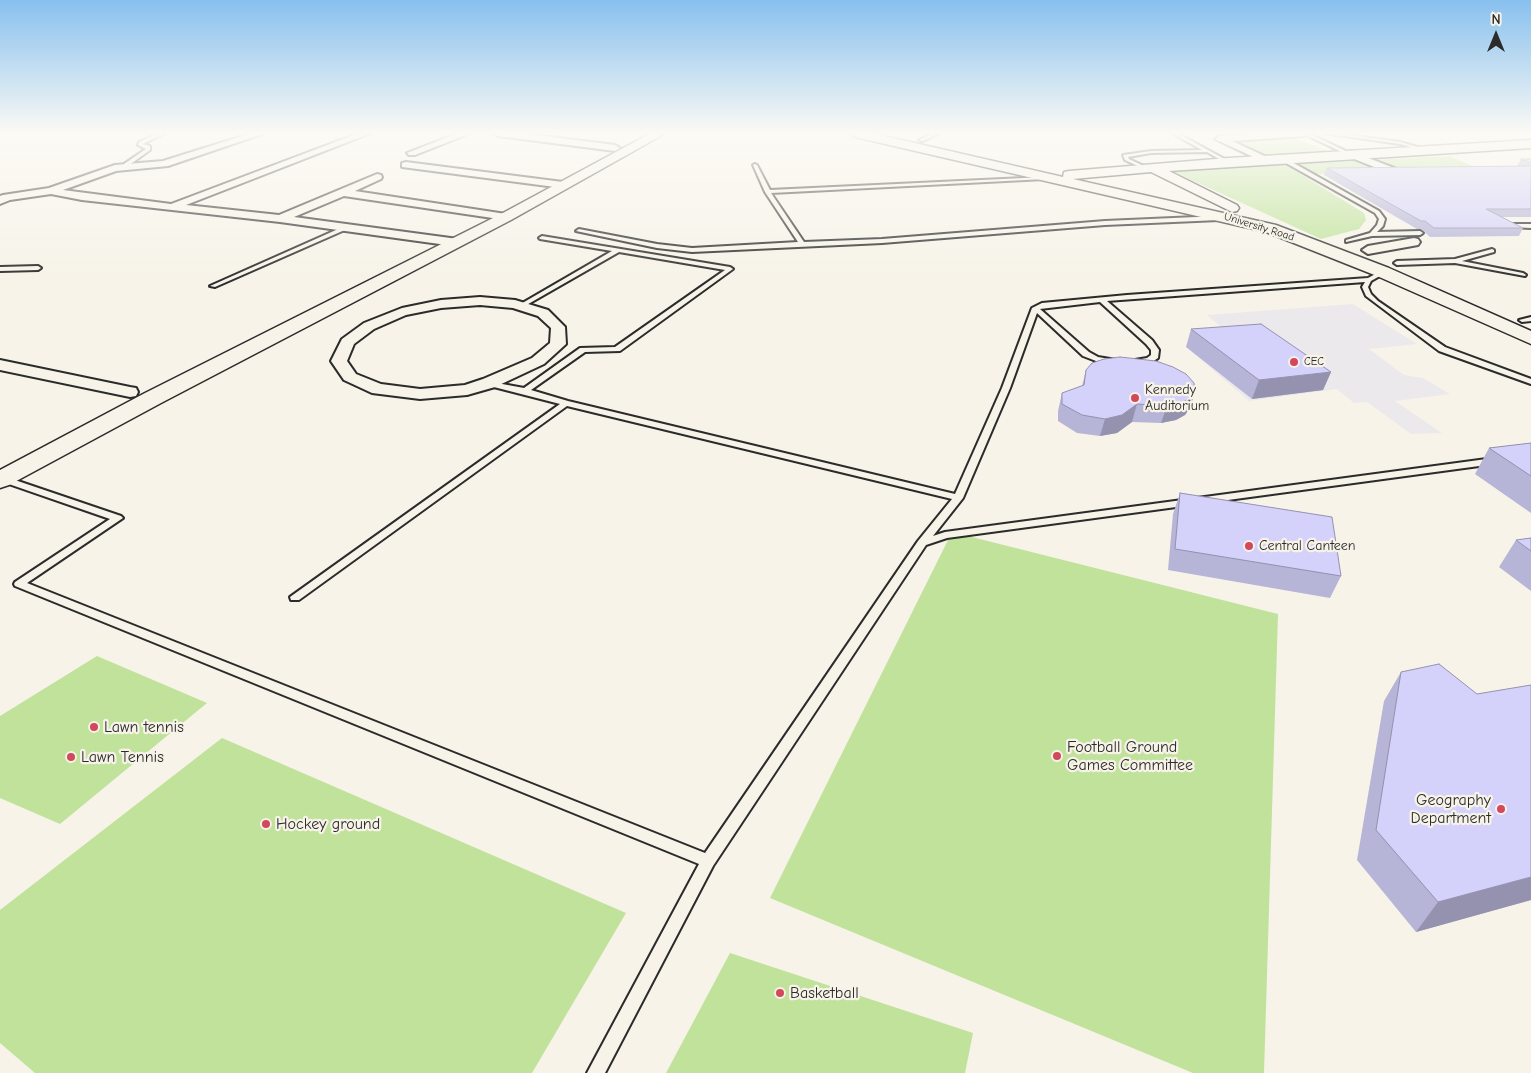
<!DOCTYPE html>
<style>
body{margin:0}
#map{position:relative;width:1531px;height:1073px;overflow:hidden;background:#f7f3e8;font-family:"Comic Neue",sans-serif}
canvas{display:block}
.north{position:absolute;left:1471px;top:10px;width:50px;height:50px;-webkit-text-stroke:4px #f7f3e8;paint-order:stroke;rotate:0deg;font-size:14px;font-weight:700;line-height:20px;text-align:center;color:#2b2b2b}
.north::after{content:'';display:block;margin:auto;width:18px;height:22px;background:#2b2b2b;clip-path:polygon(50% 0,100% 100%,50% 72%,0 100%)}
</style>
<div id="map">
<canvas width="1531" height="1073"></canvas>
<div class="north">N</div>
</div>
<script>
const c = document.querySelector('canvas').getContext('2d');
c.lineJoin = 'round';
function paint(path, color) { c.fillStyle = color; c.fill(path, 'evenodd'); }
const poly = rows => new Path2D(rows.map(r => 'M' + r).join(''));
function trace(path, color, width, dash) { c.strokeStyle = color; c.lineWidth = width; c.lineCap = dash ? 'butt' : 'round'; c.setLineDash(dash || []); c.stroke(path); }
function drawText(font, color, halo, rows, align = 'center') {
  c.font = font + ' "Comic Neue",sans-serif'; c.lineWidth = 4.5; c.setLineDash([]); c.textBaseline = 'middle'; c.strokeStyle = halo; c.fillStyle = color; for (const [text, x, y, turn = 0] of rows) {
    c.save(); c.translate(x, y); c.rotate((+turn || 0) * Math.PI / 180); c.textAlign = isNaN(turn) ? turn : align; if (halo) c.strokeText(text, 0, 0); c.fillText(text, 0, 0); c.restore();
  }
}
const built = poly([
 [1353,304,1417,344,1369,349,1404,375,1423,378,1450,394,1395,401,1442,433,1411,434,1367,402,1354,403,1337,389,1249,401,1186,347,1240,343,1207,315]
]);
const green = poly([
 [1282,136,1295,138,1327,151,1258,154,1230,142,1231,139],
 [1449,156,1489,173,1311,174,1295,164],
 [1284,164,1364,213,1366,220,1359,229,1321,239,1174,172],
 [952,532,1278,614,1264,1073,1193,1073,770,898],
 [97,656,207,703,60,824,0,798,0,716],
 [222,738,626,913,532,1073,35,1073,0,1043,0,910],
 [730,953,973,1033,965,1073,666,1073]
]);
const lane = poly([
 [159,133,165,133,143,144,150,146,150,150,128,166,124,166,124,164,146,149,138,145,139,142,159,133],
 [934,133,940,133,923,141,919,140,934,133],
 [1172,133,1177,133,1230,162,1226,163,1207,152,1151,153,1128,157,1129,159,1146,167,1144,169,1125,160,1123,155,1151,151,1202,150,1172,133],
 [1302,133,1308,133,1352,154,1348,155,1302,133],
 [1324,133,1336,133,1400,142,1428,150,1426,151,1400,144,1324,133],
 [1286,161,1290,161,1379,211,1385,219,1383,226,1377,232,1420,231,1423,233,1420,235,1372,236,1346,242,1346,240,1370,233,1377,225,1379,219,1375,213,1286,163,1286,161],
 [755,164,757,165,770,190,1045,177,1047,178,1045,179,771,193,804,242,882,239,1105,221,1219,216,1222,218,1219,220,1105,225,882,243,692,252,657,248,576,231,579,229,657,244,692,248,798,242,765,192,753,165,755,164],
 [1511,224,1531,224,1531,228,1509,227,1509,225,1511,224],
 [345,226,348,228,347,229,215,287,210,286,345,226],
 [542,236,730,267,733,269,620,351,585,352,531,390,568,401,955,494,1002,388,1032,308,1042,303,1127,295,1368,278,1383,270,1386,272,1385,273,1371,281,1368,287,1371,294,1378,301,1445,347,1531,379,1531,384,1439,351,1366,296,1362,287,1365,282,1107,301,1152,340,1159,350,1158,358,1152,362,1138,364,1134,362,1135,360,1147,358,1151,355,1151,350,1146,344,1100,302,1040,309,1089,352,1098,357,1116,360,1117,362,1113,364,1096,361,1083,356,1037,313,1010,388,963,498,933,536,945,532,1494,458,1498,461,1494,464,947,538,926,545,713,866,605,1073,587,1073,699,864,15,586,14,584,15,582,110,519,0,481,0,477,6,477,121,516,123,518,27,583,705,853,918,541,952,499,567,406,299,600,291,600,290,597,560,404,486,385,486,381,524,388,580,348,615,347,725,270,619,252,523,307,519,307,519,305,612,251,540,239,539,238,542,236],
 [1492,249,1494,250,1494,252,1462,261,1523,273,1526,275,1525,276,1455,263,1397,265,1394,263,1397,261,1455,259,1492,249],
 [0,267,38,266,41,268,38,270,0,271,0,267],
 [1531,317,1531,321,1522,322,1519,320,1531,317]
]);
const street = poly([
 [252,133,265,133,168,166,116,171,63,190,171,204,359,133,371,133,186,205,279,215,377,174,381,175,382,177,381,179,355,191,506,214,512,217,506,220,344,196,294,217,458,239,460,242,454,246,280,222,82,200,51,194,10,200,0,204,0,196,3,195,49,188,115,165,163,161,252,133],
 [458,133,471,133,415,155,409,155,407,153,458,133],
 [494,133,520,133,615,145,620,148,615,151,498,136,494,133],
 [1265,133,1308,133,1304,136,1232,141,1269,158,1269,162,1266,163,1215,139,1220,136,1265,133],
 [1350,151,1397,169,1398,171,1393,174,1389,173,1347,156,1345,154,1350,151],
 [406,162,563,182,568,185,563,188,402,167,402,163,406,162],
 [1414,238,1418,239,1420,242,1418,245,1368,254,1362,250,1368,246,1414,238],
 [480,297,515,300,548,310,565,327,566,344,544,364,495,387,467,395,420,399,372,393,344,380,331,361,342,339,364,323,402,308,441,300,480,297],
 [480,305,513,308,538,316,551,328,550,343,532,358,483,379,465,385,420,389,381,384,356,374,347,361,354,344,374,329,406,315,441,308,480,305],
 [0,360,130,387,136,388,138,392,136,396,130,397,0,370,0,360]
]);
const secondary = poly([
 [651,133,666,133,511,220,161,403,9,485,0,488,0,470,145,393,501,214,651,133],
 [849,133,871,133,1063,177,1064,172,1069,171,1228,158,1531,140,1531,148,1169,171,1237,205,1239,208,1237,211,1232,212,1151,172,1073,179,1276,225,1389,268,1531,331,1531,344,1377,276,1266,232,855,137,849,133]
]);
const wall = poly([
 [1521,159,1531,159,1531,217,1502,217,1523,228,1519,236,1430,237,1421,229,1417,229,1324,175,1327,168,1517,166],
 [1191,329,1331,372,1323,390,1252,399,1186,347],
 [1086,370,1195,391,1190,408,1185,415,1176,420,1161,423,1132,422,1117,433,1100,436,1077,433,1058,421,1058,411,1062,393,1082,386],
 [1531,443,1531,513,1475,474,1489,448],
 [1180,493,1341,576,1330,598,1168,570,1173,514],
 [1531,538,1531,591,1499,567,1516,540],
 [1401,672,1477,694,1531,900,1416,932,1357,860,1384,701]
]);
const shadedWall = poly([
 [1331,372,1323,390,1252,399,1259,380],
 [1195,391,1190,408,1185,415,1176,420,1161,423,1167,406],
 [1137,404,1132,422,1117,433,1100,436,1105,419],
 [1531,877,1531,900,1416,932,1438,902]
]);
const building = poly([
 [1521,159,1531,159,1531,163,1521,159],
 [1531,166,1531,209,1486,209,1523,228,1434,228,1425,221,1421,221,1327,168,1531,166],
 [1261,324,1331,372,1259,380,1191,329,1261,324],
 [1120,357,1156,361,1173,367,1186,374,1194,383,1195,391,1191,398,1181,403,1167,406,1137,404,1122,415,1105,419,1082,415,1062,404,1062,393,1084,385,1086,370,1092,363,1104,359,1120,357],
 [1531,443,1531,476,1489,448,1531,443],
 [1180,493,1332,517,1341,576,1175,549,1180,493],
 [1531,538,1531,551,1516,540,1531,538],
 [1439,664,1477,694,1531,685,1531,877,1438,902,1376,830,1401,672,1439,664]
]);
const markers = [
 [1294,362,5,"#d1495b"],
 [1135,398,5,"#d1495b"],
 [1249,546,5,"#d1495b"],
 [94,727,5,"#d1495b"],
 [1057,756,5,"#d1495b"],
 [71,757,5,"#d1495b"],
 [1501,809,5,"#d1495b"],
 [266,824,5,"#d1495b"],
 [780,993,5,"#d1495b"]
];
const farStreetnames = [
 ["University Road",1259,227,17]
];
const farPoinames = [
 ["CEC",1304,362]
];
const poiNames = [
 ["Kennedy",1145,390],
 ["Auditorium",1145,406],
 ["Central Canteen",1259,546]
];
const nearPoinames = [
 ["Lawn tennis",104,727],
 ["Football Ground",1067,747],
 ["Games Committee",1067,765],
 ["Lawn Tennis",81,757],
 ["Geography",1491,800,"right"],
 ["Department",1491,818,"right"],
 ["Hockey ground",276,824],
 ["Basketball",790,993]
];
paint(built, '#ece9ed');
paint(green, '#c0e29b');
trace(lane, '#2b2b2b', 4);
trace(street, '#2b2b2b', 4);
trace(secondary, '#2b2b2b', 3);
paint(lane, '#f7f3e8');
paint(street, '#f7f3e8');
paint(secondary, '#f7f3e8');
paint(wall, '#b6b4d7');
paint(shadedWall, '#9492af');
paint(building, '#d4d1fa');
trace(building, '#9492af', 1);
const sky = c.createLinearGradient(0, 0, 0, 283);
sky.addColorStop(0, '#88c0ee');
sky.addColorStop(0.47, '#fbfaf5');
sky.addColorStop(1, '#fbfaf500');
c.fillStyle = sky;
c.fillRect(0, 0, 1531, 283);
for (const [x, y, r, color] of markers) { const dot = new Path2D(); dot.arc(x, y, r, 0, 2 * Math.PI); c.fillStyle = color; c.fill(dot); trace(dot, '#f7f3e8', 2); }
drawText('11px', '#2b2b2b', '#f7f3e8', farStreetnames);
drawText('11px', '#2b2b2b', '#f7f3e8', farPoinames, 'left');
drawText('14px', '#2b2b2b', '#f7f3e8', poiNames, 'left');
drawText('16px', '#2b2b2b', '#f7f3e8', nearPoinames, 'left');
</script>
